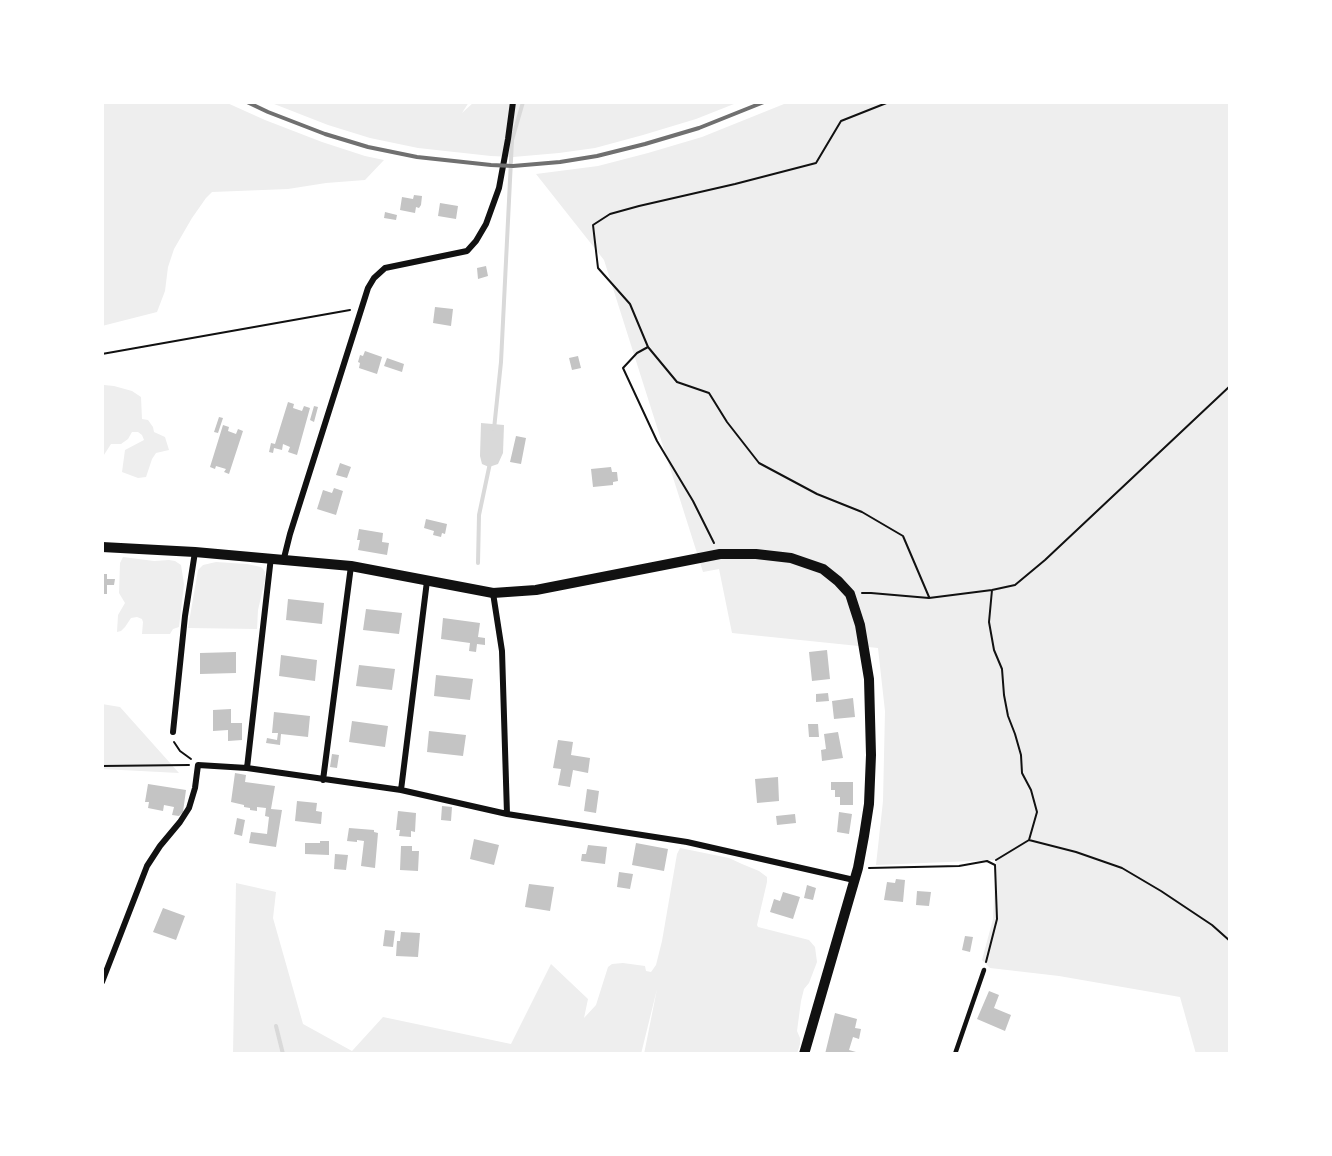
<!DOCTYPE html>
<style>
body{margin:0}
#map{position:relative;width:1332px;height:1156px;overflow:hidden;background:#fff;font-family:Helvetica,sans-serif}
canvas{display:block}
.frame{position:absolute;inset:0;border:104px solid #fff;pointer-events:none}
</style>
<div id="map">
<canvas width="1332" height="1156"></canvas>
<div class="frame"></div>
</div>
<script>
const c = document.querySelector('canvas').getContext('2d');
c.lineJoin = 'round';
function paint(path, color) { c.fillStyle = color; c.fill(path, 'evenodd'); }
const poly = rows => new Path2D(rows.map(r => 'M' + r).join(''));
function trace(path, color, width, dash) { c.strokeStyle = color; c.lineWidth = width; c.lineCap = dash ? 'butt' : 'round'; c.setLineDash(dash || []); c.stroke(path); }
const green = poly([
 [102,102,225,102,265,120,322,142,365,156,384,160,365,180,326,183,288,189,212,192,206,198,192,218,174,249,168,267,165,291,157,312,102,326],
 [269,102,469,102,462,113,474,102,739,102,696,119,643,135,595,148,559,153,513,157,491,156,418,148,370,138,328,125],
 [789,102,1230,102,1230,1054,1196,1054,1180,997,1059,976,990,968,982,960,993,919,996,860,876,865,883,801,885,711,878,648,732,633,719,569,703,572,604,260,536,174,598,166,648,153,702,137],
 [104,385,114,386,132,391,141,397,142,419,148,420,153,427,154,432,165,437,169,450,156,453,152,459,146,477,138,478,122,472,125,450,144,440,142,435,138,432,132,432,128,439,121,444,111,444,102,458,103,430,102,427,102,386],
 [123,557,154,561,169,560,175,561,181,565,184,584,179,627,173,629,170,634,142,634,143,622,142,619,137,617,131,618,125,627,121,631,117,632,118,615,125,603,119,593,120,563],
 [216,562,247,564,261,567,263,569,265,572,265,580,258,610,257,629,188,628,198,570,203,565],
 [102,704,120,707,179,773,102,769],
 [680,848,729,858,742,864,759,871,767,877,767,882,757,925,758,927,809,940,815,947,817,962,809,983,804,989,801,1001,797,1031,800,1038,800,1044,797,1054,644,1054,657,989,641,1054,233,1054,236,883,276,892,273,918,303,1024,352,1051,383,1017,511,1044,551,964,588,999,584,1018,596,1005,608,967,612,964,623,963,645,966,646,971,651,972,656,965,662,941,677,854]
]);
const water = poly([
 [481,423,504,425,503,453,498,464,489,467,482,464,480,456]
]);
const stream = poly([
 [494,429,501,362,512,140,523,102],
 [478,563,479,515,490,463],
 [276,1026,283,1054]
]);
const building = poly([
 [414,195,422,196,421,205,419,208,416,207,415,213,400,210,402,197,413,199],
 [440,203,458,206,456,219,438,216],
 [385,212,397,215,396,220,384,218],
 [486,266,488,276,478,279,477,268],
 [435,307,453,309,451,326,433,323],
 [365,351,382,357,377,374,359,368,360,363,358,362,360,355,363,356],
 [578,356,581,368,572,370,569,358],
 [387,358,404,364,402,372,384,366],
 [288,402,294,404,293,408,302,411,304,406,310,408,297,455,288,452,290,447,283,444,282,450,274,448,273,453,269,452,271,443,275,444],
 [314,406,318,407,314,422,310,420],
 [219,417,223,418,218,433,214,432],
 [223,425,229,427,228,431,236,434,238,429,243,431,229,474,224,472,226,469,216,466,215,469,210,467],
 [516,436,526,438,521,464,510,462],
 [340,463,351,467,347,478,336,475],
 [611,467,612,472,617,472,618,481,613,482,613,485,593,487,591,469],
 [334,488,343,491,336,515,317,509,323,490,332,493],
 [426,519,447,524,445,534,442,533,441,537,433,535,434,531,424,528],
 [359,529,383,533,382,542,389,543,387,555,358,550,360,540,357,540],
 [102,574,107,574,107,579,115,579,114,585,107,585,107,594,102,594],
 [288,599,324,603,322,624,286,620],
 [366,609,402,613,399,634,363,630],
 [443,618,480,623,478,637,485,638,485,645,477,644,476,652,469,651,470,643,441,639],
 [827,650,830,679,812,681,809,652],
 [236,652,236,673,200,674,200,653],
 [281,655,317,660,315,681,279,676],
 [359,665,395,669,392,690,356,686],
 [436,675,473,679,470,700,434,696],
 [828,693,829,701,816,702,816,694],
 [853,698,855,717,834,719,832,701],
 [231,709,231,723,242,723,242,740,228,741,228,730,213,731,213,710],
 [274,712,310,716,308,737,281,734,280,745,266,743,267,738,277,740,278,733,272,733],
 [352,721,388,726,385,747,349,742],
 [808,724,818,724,819,737,809,737],
 [429,731,466,735,463,756,427,752],
 [838,732,843,758,822,761,821,750,826,749,824,734],
 [558,740,573,742,571,755,590,758,588,773,573,770,570,787,558,785,561,769,553,768],
 [332,754,339,755,337,768,330,767],
 [235,773,246,775,245,782,275,786,271,809,282,810,276,847,249,843,251,832,267,834,269,817,265,816,266,808,257,807,257,811,250,810,250,808,244,807,244,805,231,802],
 [778,777,779,801,757,803,755,779],
 [831,782,853,782,853,805,840,805,840,797,835,797,835,790,831,790],
 [148,784,186,790,183,812,179,816,172,815,174,807,164,805,163,811,148,808,149,802,145,802],
 [587,789,599,791,596,813,584,811],
 [297,801,317,803,316,811,322,812,321,824,295,821],
 [442,806,452,807,451,821,441,820],
 [398,811,416,813,415,832,411,831,411,837,399,836,400,830,396,830],
 [839,812,852,814,849,834,837,832],
 [795,814,796,823,777,825,776,816],
 [237,818,245,820,242,836,234,834],
 [349,828,374,830,374,832,378,833,375,868,361,866,364,841,357,840,357,842,347,841],
 [474,839,499,845,494,865,470,859],
 [320,841,329,841,329,855,305,854,305,843,320,843],
 [636,843,668,849,664,871,632,865],
 [588,845,607,847,605,864,581,861,582,854,586,854],
 [401,846,412,846,412,851,419,851,418,871,400,870],
 [335,854,348,855,346,870,334,869],
 [619,872,633,874,630,889,617,887],
 [896,879,905,880,903,902,884,900,887,882,895,883],
 [529,884,554,887,550,911,525,907],
 [807,885,816,888,813,900,804,898],
 [917,891,931,892,929,906,916,905],
 [783,892,800,897,793,919,770,912,774,899,780,901],
 [163,908,185,916,176,940,153,932],
 [385,930,395,931,393,947,383,946],
 [401,932,420,933,418,957,396,956,397,941,400,941],
 [965,936,973,937,970,952,962,950],
 [989,991,999,995,994,1008,1011,1015,1005,1031,977,1019],
 [835,1013,857,1019,855,1028,861,1029,859,1039,853,1037,849,1050,856,1052,855,1054,825,1054]
]);
const path = poly([
 [648,347,677,382,709,393,727,422,759,463,817,494,862,512,903,536,929,597],
 [102,354,350,310],
 [714,543,693,501,657,441,623,368,637,353,648,347,630,304,598,268,593,225,610,214,639,206,735,184,816,163,841,121,889,102],
 [992,590,989,622,994,650,1002,669,1004,695,1008,716,1015,734,1021,755,1022,773,1031,790,1037,812,1029,840,996,860],
 [862,593,871,593,929,598,992,590,1015,585,1045,560,1230,386],
 [174,742,180,751,191,759],
 [102,766,189,765],
 [1029,840,1076,852,1122,868,1161,891,1212,925,1230,941],
 [869,868,959,866,987,861,995,865,997,919,986,962]
]);
const service = poly([
 [955,1054,984,970]
]);
const minor = poly([
 [284,558,290,534,368,288,374,278,385,268,467,251,476,241,486,224,499,188,508,139,513,102],
 [493,593,502,651,507,814],
 [173,732,185,616,195,552],
 [247,768,271,557],
 [323,780,351,566],
 [401,790,427,581],
 [102,982,147,866,160,846,180,822,189,808,195,788,198,765,247,768,401,790,507,814,687,842,854,880]
]);
const tertiary = poly([
 [102,547,195,552,351,566,493,593,536,590,720,554,756,554,791,558,823,569,838,581,850,594,860,625,869,679,871,755,869,804,864,836,858,868,804,1054]
]);
const rail = poly([
 [247,102,268,112,325,134,368,147,417,157,491,165,513,166,560,162,597,156,645,144,699,128,764,102]
]);
paint(green, '#eee');
paint(water, '#d9d9d9');
trace(stream, '#d9d9d9', 4);
paint(building, '#c4c4c4');
trace(path, '#111', 2);
trace(service, '#111', 4.5);
trace(minor, '#111', 6);
trace(tertiary, '#111', 10);
trace(rail, '#707070', 4);
</script>
